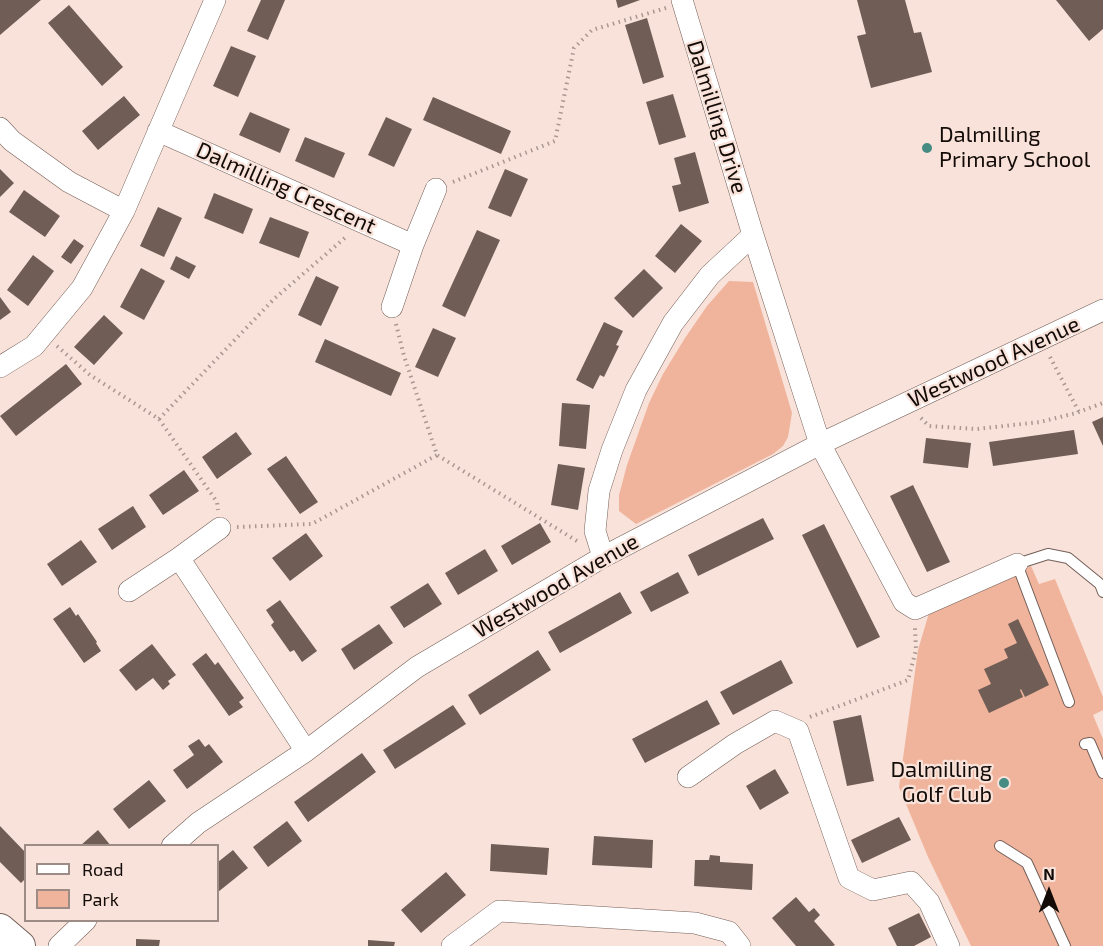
<!DOCTYPE html>
<style>
body{margin:0}
#map{position:relative;width:1103px;height:946px;overflow:hidden;background:#f9e2d9;font-family:"Exo 2",sans-serif}
canvas{display:block}
.legend{position:absolute;left:24px;top:844px;width:195px;height:78px;box-sizing:border-box;background:#f9e2d9;border:2px solid #9d8c85;margin:0;padding:8px 10px;list-style:none;font-size:18px;color:#120b08}
.legend li{display:flex;align-items:center;gap:12px;height:30px}
.legend b{width:30px;border:2px solid #9d8c85}
.north{position:absolute;left:1019px;top:862px;width:60px;height:60px;-webkit-text-stroke:4px #f9e2d9;paint-order:stroke;rotate:0deg;font-size:16px;font-weight:700;line-height:24px;text-align:center;color:#120b08}
.north::after{content:'';display:block;margin:auto;width:21px;height:27px;background:#120b08;clip-path:polygon(50% 0,100% 100%,50% 72%,0 100%)}
</style>
<div id="map">
<canvas width="1103" height="946"></canvas>
<ul class="legend">
<li><b style="height:8px;background:#fff"></b>Road</li>
<li><b style="height:16px;background:#f0b49c"></b>Park</li>
</ul>
<div class="north">N</div>
</div>
<script>
const c = document.querySelector('canvas').getContext('2d');
c.lineJoin = 'round';
function paint(path, color) { c.fillStyle = color; c.fill(path, 'evenodd'); }
const poly = rows => new Path2D(rows.map(r => 'M' + r).join(''));
function trace(path, color, width, dash) { c.strokeStyle = color; c.lineWidth = width; c.lineCap = dash ? 'butt' : 'round'; c.setLineDash(dash || []); c.stroke(path); }
function drawText(font, color, halo, rows, align = 'center') {
  c.font = font + ' "Exo 2",sans-serif'; c.lineWidth = 4.5; c.setLineDash([]); c.textBaseline = 'middle'; c.strokeStyle = halo; c.fillStyle = color; for (const [text, x, y, turn = 0] of rows) {
    c.save(); c.translate(x, y); c.rotate((+turn || 0) * Math.PI / 180); c.textAlign = isNaN(turn) ? turn : align; if (halo) c.strokeText(text, 0, 0); c.fillText(text, 0, 0); c.restore();
  }
}
const green = poly([
 [729,281,753,282,792,413,788,437,783,446,773,454,636,524,619,511,619,495,627,465,649,403,663,374,685,338,707,306],
 [1031,566,1039,584,1055,579,1103,697,1103,710,1093,715,1103,739,1103,946,971,946,928,857,899,787,918,650,929,613]
]);
const building = poly([
 [0,0,41,0,0,35],
 [261,0,285,0,268,40,247,31],
 [616,0,640,0,618,8],
 [857,0,905,0,914,33,921,32,932,72,871,88,857,36,866,34],
 [1056,0,1103,0,1103,29,1089,41],
 [69,5,123,67,102,86,48,23],
 [647,18,664,77,643,84,625,25],
 [231,46,256,56,238,97,213,86],
 [673,94,686,137,659,145,646,102],
 [124,96,140,115,98,150,82,131],
 [433,97,511,131,501,154,423,120],
 [250,112,290,129,280,153,239,135],
 [386,117,412,129,394,167,368,155],
 [305,137,345,153,334,178,295,161],
 [695,152,709,203,679,212,672,186,681,184,674,158],
 [0,169,14,183,0,197],
 [505,169,528,179,511,217,488,208],
 [24,190,60,216,45,237,9,212],
 [214,193,253,209,243,234,204,218],
 [158,207,182,218,164,257,140,246],
 [270,217,309,232,299,258,259,243],
 [681,224,702,241,675,273,655,256],
 [477,230,500,240,465,317,442,306],
 [74,239,84,246,71,264,61,257],
 [33,255,54,271,28,306,7,290],
 [176,256,196,266,189,279,170,269],
 [141,268,165,281,144,320,120,307],
 [644,269,663,288,633,318,614,298],
 [316,276,339,287,321,326,298,315],
 [0,297,11,312,0,320],
 [104,315,123,333,94,365,74,347],
 [604,322,623,331,616,345,619,346,604,377,600,375,593,389,576,380],
 [433,328,456,338,438,377,415,367],
 [325,339,401,373,391,396,315,362],
 [66,364,82,384,16,436,0,416],
 [562,403,590,405,586,449,559,446],
 [1103,417,1103,446,1092,422],
 [1074,430,1078,454,993,466,989,442],
 [236,432,252,454,217,479,202,457],
 [926,438,971,443,968,468,923,463],
 [286,456,318,502,300,514,267,469],
 [558,464,585,468,578,510,551,505],
 [184,470,199,491,163,515,149,495],
 [913,485,950,562,927,572,890,496],
 [133,506,146,527,112,550,98,529],
 [763,518,774,539,698,576,688,555],
 [540,523,551,542,512,565,501,546],
 [824,524,880,637,857,648,802,535],
 [306,533,323,556,290,581,272,558],
 [81,540,97,562,62,586,47,564],
 [485,549,498,571,458,595,445,573],
 [678,572,689,593,651,612,640,592],
 [428,583,442,604,404,628,390,607],
 [620,592,632,613,560,653,548,632],
 [280,600,317,651,302,662,294,650,290,652,271,625,274,622,266,610],
 [70,607,76,616,78,614,97,642,96,643,101,651,84,663,53,619],
 [1018,619,1049,685,1025,697,1021,689,1020,690,1023,697,989,713,978,690,991,684,984,669,1008,658,1004,649,1017,643,1008,624],
 [379,624,393,643,354,670,341,649],
 [152,644,176,675,168,681,170,684,163,690,153,678,136,691,119,670],
 [538,650,551,670,480,715,468,695],
 [206,653,215,665,218,662,244,698,239,702,243,707,229,716,192,664],
 [781,660,793,683,733,715,720,692],
 [707,700,720,724,645,763,632,739],
 [453,705,466,724,395,769,383,750],
 [861,715,874,781,847,786,833,721],
 [199,739,205,747,209,744,223,762,187,789,173,770,194,755,188,746],
 [362,753,376,772,308,822,294,802],
 [775,769,789,793,760,810,746,786],
 [149,780,166,801,129,829,113,809],
 [899,817,911,840,862,863,851,840],
 [287,821,302,841,268,867,253,847],
 [0,826,26,853,26,878,21,883,0,862],
 [98,830,111,846,80,846],
 [594,836,653,840,652,868,592,865],
 [491,844,549,848,547,875,490,871],
 [233,850,248,868,218,892,218,862],
 [710,855,720,856,720,862,753,864,752,890,694,886,695,860,709,860],
 [446,872,466,895,421,933,401,910],
 [796,897,809,912,814,908,820,915,814,921,835,945,833,946,796,946,772,918],
 [919,913,931,937,914,946,897,946,888,928],
 [136,939,160,940,159,946,136,946],
 [368,940,395,942,394,946,368,946]
]);
const path = poly([
 [453,182,555,141,574,48,592,30,666,8],
 [396,324,404,356,437,455,577,541],
 [57,346,90,375,159,419,217,502,218,510],
 [1050,357,1079,412],
 [921,418,929,426,977,429,1040,422,1076,413,1103,403],
 [159,419,274,299,347,236],
 [237,527,312,524,437,455],
 [810,717,908,680,916,650,915,628]
]);
const lane = poly([
 [1069,702,1017,564,1048,554,1068,558,1100,584,1103,592],
 [1085,744,1090,743,1103,773],
 [1000,846,1027,863,1065,946]
]);
const street = poly([
 [682,0,753,235,820,444,904,602,915,609,1017,564],
 [0,128,12,141,69,182,124,211],
 [158,131,413,245],
 [392,307,413,245,436,189],
 [0,367,34,346,82,288,124,211,215,0],
 [220,528,179,558,306,751],
 [603,557,595,531,599,491,612,450,636,390,673,323,710,275,753,235],
 [129,591,179,558],
 [688,777,735,744,775,721,798,731,849,878,873,890,911,882,929,902,949,946],
 [172,846,198,823,306,751,417,667,603,557,820,444,1103,310],
 [59,946,86,920],
 [452,946,499,911,695,923,729,932,740,946]
]);
const secondary = poly([
 [0,929,20,946]
]);
const markers = [
 [927,148,6,"#468c83"],
 [1004,783,6,"#468c83"]
];
const streetNames = [
 ["Dalmilling Drive",717,117,73],
 ["Dalmilling Crescent",286,188,24],
 ["Westwood Avenue",994,362,-25],
 ["Westwood Avenue",556,586,-30]
];
const poiNames = [
 ["Dalmilling",939,135],
 ["Primary School",939,160],
 ["Dalmilling",992,770,"right"],
 ["Golf Club",992,795,"right"]
];
paint(green, '#f0b49c');
paint(building, '#705d55');
trace(lane, '#735f58', 12);
trace(street, '#735f58', 22);
trace(secondary, '#735f58', 32);
trace(path, '#a99790', 4, [1.5, 4.5]);
trace(lane, '#fff', 10);
trace(street, '#fff', 21);
trace(secondary, '#fff', 30);
for (const [x, y, r, color] of markers) { const dot = new Path2D(); dot.arc(x, y, r, 0, 2 * Math.PI); c.fillStyle = color; c.fill(dot); trace(dot, '#f9e2d9', 2); }
drawText('22px', '#120b08', '#f9e2d9', streetNames);
drawText('22px', '#120b08', '#f9e2d9', poiNames, 'left');
</script>
